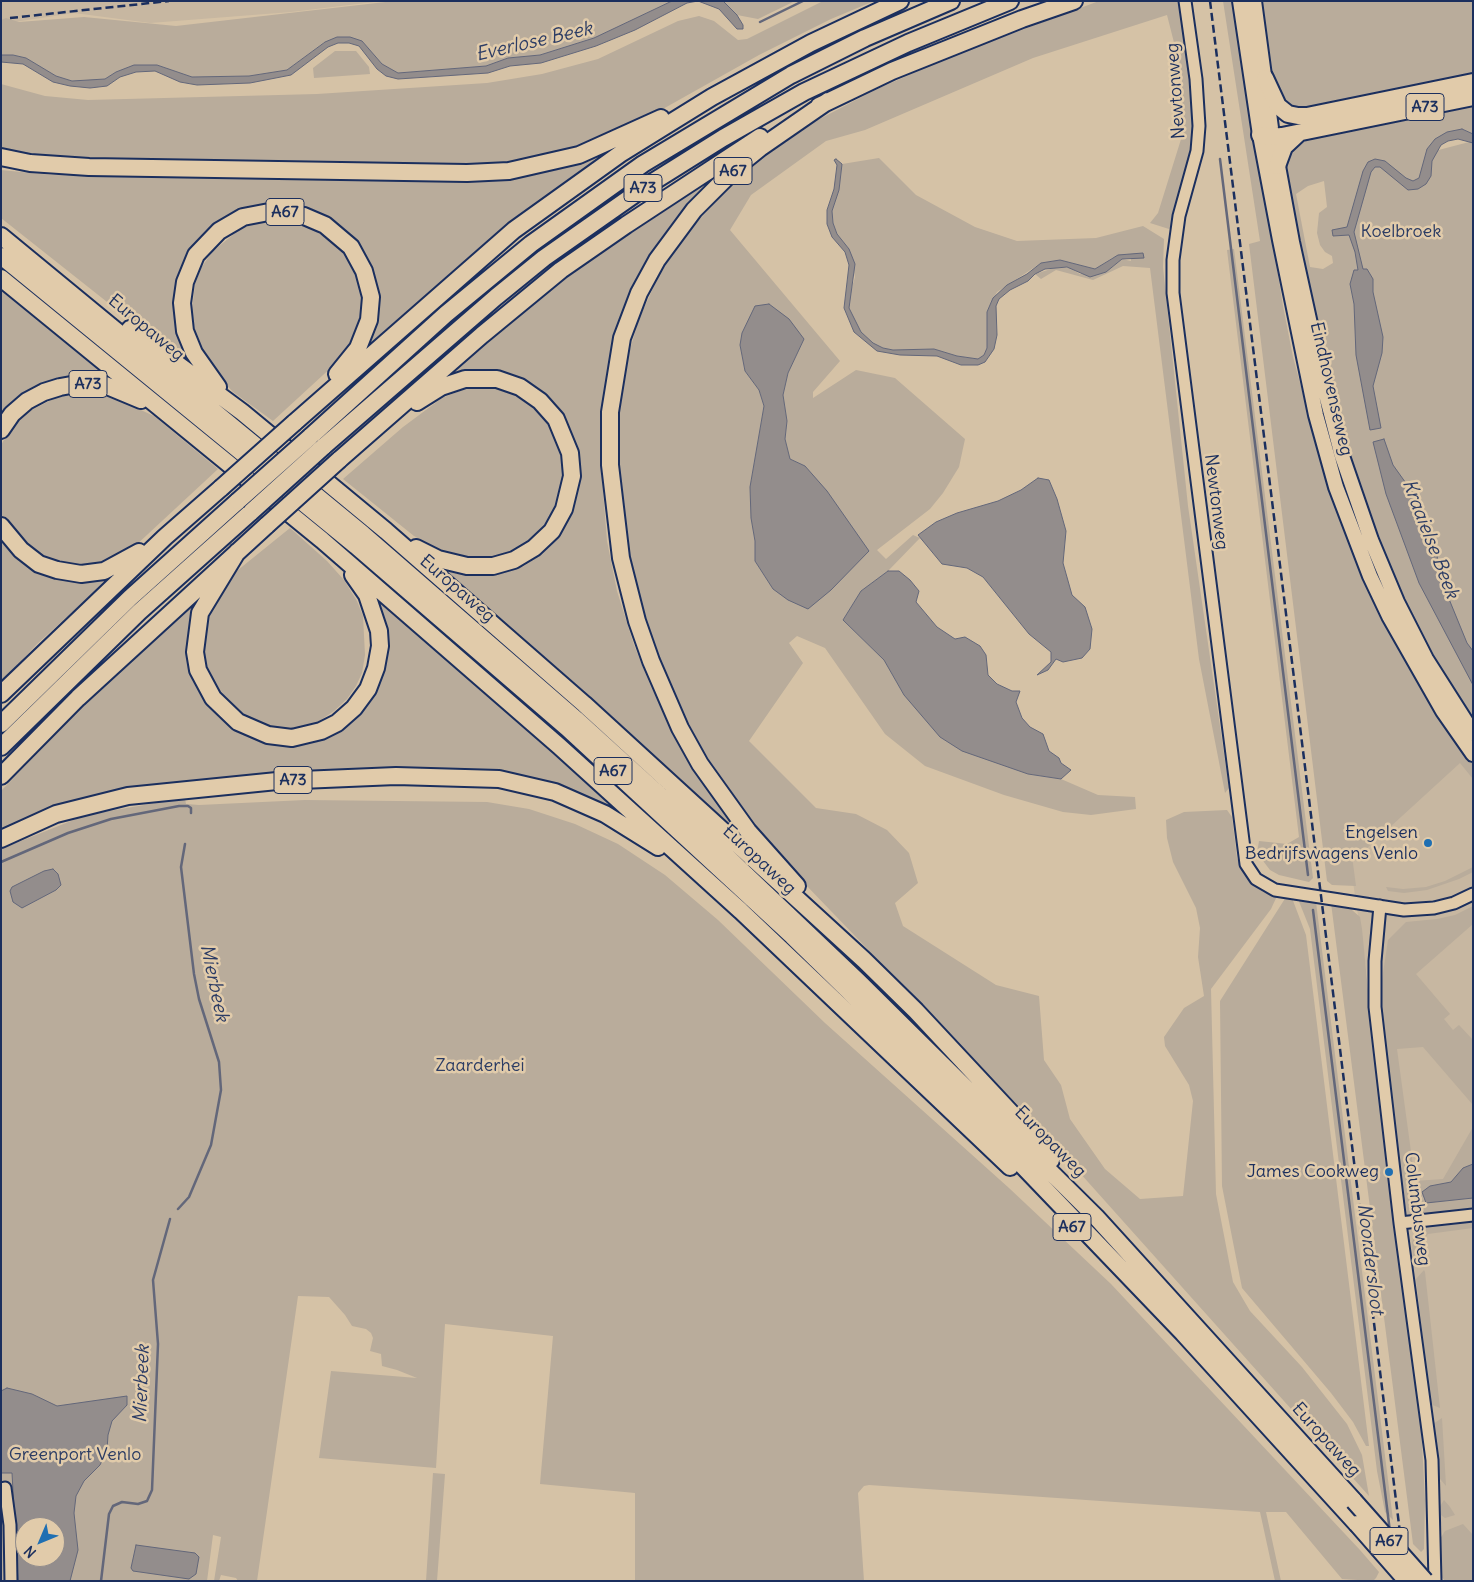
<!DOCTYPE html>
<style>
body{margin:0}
#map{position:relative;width:1474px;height:1582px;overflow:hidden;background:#d5c2a6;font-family:Delius,sans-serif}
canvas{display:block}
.frame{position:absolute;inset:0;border:2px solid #1b2f5e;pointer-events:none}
.north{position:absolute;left:15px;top:1517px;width:50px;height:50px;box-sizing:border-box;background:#e1cbaa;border:1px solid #928d8c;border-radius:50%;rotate:225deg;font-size:14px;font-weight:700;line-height:20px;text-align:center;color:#1b2f5e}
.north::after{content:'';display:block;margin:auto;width:18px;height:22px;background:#1f6fb2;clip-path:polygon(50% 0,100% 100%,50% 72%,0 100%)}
</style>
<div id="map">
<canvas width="1474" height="1582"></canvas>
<div class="frame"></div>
<div class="north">N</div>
</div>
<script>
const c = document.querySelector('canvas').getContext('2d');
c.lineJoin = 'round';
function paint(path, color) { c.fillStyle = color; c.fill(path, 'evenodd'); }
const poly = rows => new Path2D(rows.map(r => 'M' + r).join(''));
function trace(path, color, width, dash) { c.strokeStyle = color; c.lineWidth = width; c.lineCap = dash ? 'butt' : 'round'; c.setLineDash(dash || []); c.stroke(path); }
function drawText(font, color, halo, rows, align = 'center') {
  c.font = font + ' Delius,sans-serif'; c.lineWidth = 5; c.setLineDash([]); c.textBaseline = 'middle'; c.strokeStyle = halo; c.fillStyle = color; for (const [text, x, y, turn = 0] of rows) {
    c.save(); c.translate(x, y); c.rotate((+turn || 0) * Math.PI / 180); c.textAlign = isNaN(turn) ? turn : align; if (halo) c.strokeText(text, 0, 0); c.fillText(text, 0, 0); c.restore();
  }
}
const built = poly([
 [1,1,382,1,291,12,150,23,74,13,1,24],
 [1461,761,1473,777,1473,1543,1443,1539,1404,1218,1349,856]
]);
const green = poly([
 [394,1,672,1,594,38,540,55,508,58,486,66,398,73,382,64,362,41,324,42,287,70,249,76,192,77,157,65,116,72,105,79,90,81,72,81,56,76,26,58,13,55,1,55,1,20,6,18,19,22,84,17,176,26],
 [723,1,795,1,758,19,737,15],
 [823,1,874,1,831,19,759,55,629,128,591,144,496,166,184,164,27,154,1,150,1,84,45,96,88,100,317,94,487,83,542,74,598,59,678,21,699,16,714,21,738,40,747,39],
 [1099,1,1180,1,1193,105,1192,139,1188,167,1171,228,1169,229,1150,223,1158,213,1182,136,1182,74,1167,15,1033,58,865,130,826,141,751,195,730,230,840,361,813,392,813,398,856,370,895,378,965,439,959,467,943,493,930,509,877,550,886,559,913,535,920,538,888,571,861,591,843,620,884,660,904,695,1028,774,1061,779,1098,795,1135,797,1136,809,1091,815,1063,812,1004,795,925,766,885,734,825,648,797,636,789,643,803,663,749,741,816,808,856,814,887,830,909,853,918,883,895,903,903,926,996,985,1039,996,1044,1060,1061,1085,1070,1119,1105,1169,1140,1199,1183,1196,1193,1101,1189,1085,1165,1046,1164,1037,1184,1008,1204,996,1198,957,1200,928,1196,908,1173,862,1167,838,1166,820,1184,812,1227,810,1232,817,1237,858,1243,872,1252,884,1263,892,1277,896,1271,909,1211,989,1216,1194,1233,1282,1250,1311,1302,1367,1347,1424,1362,1455,1369,1496,1037,1125,778,856,705,754,684,715,664,676,632,579,621,500,618,422,622,376,639,319,660,273,677,244,745,170,812,123,877,89,955,55],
 [742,333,804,339,788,373,783,395,787,421,785,439,790,459,805,466,868,551,858,561,773,589,755,561,755,541,751,518,750,487,764,406,759,390,745,371,740,345],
 [1223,1,1235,1,1283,306,1293,357,1326,479,1364,582,1387,628,1434,710,1473,763,1473,779,1460,763,1354,860,1352,856,1356,886,1332,885,1327,881,1249,244,1260,241],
 [1260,1,1473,1,1473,76,1310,113,1288,110,1272,83],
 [335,51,356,51,369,67,370,74,314,78,313,68],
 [1473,105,1473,134,1462,129,1427,153,1473,141,1473,726,1437,670,1387,569,1345,455,1285,166,1291,146,1300,140],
 [1324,181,1327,207,1319,213,1317,233,1320,245,1325,252,1332,256,1333,263,1323,269,1310,267,1296,194,1308,186],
 [612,152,523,215,431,291,356,358,373,318,343,234,250,209,183,271,190,362,121,313,1,218,1,170,52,175,473,181,539,173],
 [879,158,916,195,975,227,1017,241,1096,238,1143,226,1164,239,1163,267,1188,506,1229,788,1225,793,1199,659,1150,268,1123,266,1093,280,1056,270,1041,279,1035,274,1057,267,1070,268,1080,274,1110,269,1122,259,1131,261,1131,255,1124,254,1112,258,1095,269,1060,260,1041,263,997,292,987,312,987,348,984,355,978,359,957,356,934,349,893,350,883,348,873,343,861,332,854,322,849,308,850,294,855,277,849,249,837,234,833,223,832,211,839,190,842,164],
 [737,160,652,262,605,423,601,465,607,541,617,591,634,645,651,687,695,773,744,841,437,567,454,573,473,575,493,575,524,566,540,555,566,524,574,505,578,485,536,394,447,377,523,311,593,256],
 [274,221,293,223,312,229,342,249,352,262,364,293,361,322,355,338,335,364,273,421,233,392,215,372,203,352,195,332,192,310,195,284,201,268,212,252,240,229,254,224],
 [1234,249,1313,878,1309,882,1279,875,1270,870,1257,853,1259,841,1287,844,1299,837,1227,250],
 [1,288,124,388,87,380,1,421],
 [486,386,508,391,523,398,549,423,561,446,564,463,564,480,554,513,545,527,532,540,504,555,478,559,459,557,437,549,414,536,343,479,403,427,442,398,462,390],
 [85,393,110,396,154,416,218,469,134,547,94,565,66,565,40,555,7,525,1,513,1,445,13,425,24,414,59,396],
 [290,528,327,561,344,580,357,601,363,616,365,655,362,673,356,686,347,699,334,711,316,723,299,728,282,729,267,726,243,716,222,697,208,673,203,646,206,620,210,608,226,584,238,570],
 [1,538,40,567,124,565,37,644,1,682],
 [365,589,638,825,520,777,194,782,1,833,1,791,90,699,208,590,194,662,250,732,330,733,379,678],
 [185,798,186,804,199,805,305,800,487,802,529,809,575,824,618,844,665,875,718,920,825,1023,1009,1188,1111,1284,1360,1550,1379,1572,1376,1578,1373,1581,1342,1579,1286,1512,1266,1512,1281,1581,1275,1581,1260,1512,869,1485,864,1486,858,1493,864,1581,635,1581,635,1493,540,1484,553,1336,445,1324,436,1468,319,1458,331,1371,417,1378,397,1370,382,1366,381,1354,370,1351,373,1338,371,1333,366,1329,352,1326,345,1315,329,1297,298,1296,257,1581,238,1581,236,1578,221,1575,219,1581,214,1581,221,1537,213,1535,207,1581,1,1581,1,849,86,815],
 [25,1527,55,1527,55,1557,25,1557],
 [1473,867,1473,872,1459,879,1427,890,1404,893,1388,891,1386,887,1403,889,1426,887,1445,881],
 [1286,897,1292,898,1306,935,1369,1446,1366,1446,1353,1422,1331,1393,1242,1288,1222,1186,1220,1001],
 [1298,899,1316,902,1393,1520,1385,1512,1377,1471,1310,929],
 [1331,903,1352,906,1352,910,1360,917,1362,929,1377,1082,1387,1135,1421,1424,1425,1500,1424,1549,1421,1552,1413,1544],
 [1473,906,1473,924,1416,974,1450,1014,1444,1019,1453,1030,1459,1025,1473,1040,1473,1105,1423,1047,1397,1049,1415,1181,1443,1179,1473,1127,1473,1164,1469,1165,1451,1182,1430,1186,1422,1197,1426,1203,1473,1198,1473,1208,1405,1216,1382,1010,1381,986,1388,940,1406,922,1437,919,1455,915],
 [1473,1222,1473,1228,1428,1234,1421,1242,1424,1264,1419,1263,1413,1257,1412,1242,1419,1229],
 [1424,1270,1425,1272,1440,1408,1430,1404,1416,1279],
 [1442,1418,1446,1486,1436,1474,1433,1424],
 [433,1473,445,1474,437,1581,426,1581],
 [1444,1500,1450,1507,1455,1515,1445,1518,1441,1515,1439,1508],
 [1463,1524,1473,1535,1473,1581,1445,1581,1440,1575,1438,1542,1445,1531]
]);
const water = poly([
 [672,1,723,1,737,15,743,25,743,29,737,29,719,9,698,1,687,3,635,30,596,46,541,63,510,66,488,73,398,79,386,76,377,69,359,46,349,43,338,43,328,47,291,75,250,83,197,85,180,82,155,71,136,72,120,77,107,86,90,88,70,86,53,82,23,64,1,62,1,55,13,55,26,58,56,76,72,81,105,79,116,72,134,65,157,65,192,77,249,76,287,70,325,42,337,37,350,37,362,41,382,64,398,73,486,66,508,58,540,55,594,38,672,1],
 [1462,129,1473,134,1473,143,1458,139,1448,141,1441,145,1432,161,1431,176,1426,184,1418,189,1408,190,1380,167,1375,167,1371,172,1354,232,1363,269,1367,269,1373,279,1373,292,1383,337,1382,353,1373,386,1381,428,1370,430,1356,355,1354,304,1350,284,1354,270,1358,270,1355,252,1349,235,1333,236,1332,230,1347,227,1363,171,1368,162,1375,159,1385,161,1406,178,1413,181,1419,178,1427,149,1435,139,1447,132,1462,129],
 [836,159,842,164,839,190,832,211,833,223,837,234,849,249,855,264,849,308,861,332,873,343,883,348,893,350,934,349,957,356,978,359,984,355,987,348,987,312,993,298,1007,285,1027,274,1041,263,1060,260,1095,269,1118,255,1143,253,1144,258,1122,259,1106,272,1090,277,1067,267,1045,269,1035,274,1028,281,1010,290,999,299,996,306,997,335,994,349,985,362,978,365,961,365,937,356,900,355,877,351,854,332,844,308,849,265,845,252,832,237,827,224,827,210,834,189,837,165,834,160,836,159],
 [769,304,789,319,804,339,788,373,783,395,787,421,785,439,790,459,805,466,827,491,869,551,831,590,808,609,788,600,773,589,755,561,755,541,751,518,750,487,764,406,759,390,745,371,740,345,742,333,755,306,769,304],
 [1384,439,1393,465,1418,500,1425,514,1449,599,1467,643,1473,651,1473,685,1419,583,1386,494,1373,442,1384,439],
 [1038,478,1049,480,1057,499,1066,531,1063,563,1072,595,1085,607,1092,629,1090,649,1082,658,1063,662,1056,659,1048,670,1037,675,1051,662,1051,652,1029,634,983,577,967,568,942,564,918,535,936,522,957,513,998,501,1021,490,1038,478],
 [888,571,899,571,910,580,919,591,916,602,937,627,955,639,965,637,980,646,986,655,988,675,997,684,1012,691,1020,691,1016,702,1022,718,1030,727,1043,734,1049,751,1059,758,1061,763,1071,770,1061,779,1028,774,962,751,940,737,904,695,884,660,843,620,861,591,888,571],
 [53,869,58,874,61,885,56,890,22,908,13,902,10,891,12,887,44,871,53,869],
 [1473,1164,1473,1198,1426,1203,1422,1192,1430,1186,1451,1182,1463,1168,1473,1164],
 [7,1388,32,1394,57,1406,127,1396,127,1405,112,1421,108,1435,107,1450,100,1465,84,1481,76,1496,74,1513,78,1550,70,1581,18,1581,12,1473,1,1473,1,1391,7,1388],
 [25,1527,55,1527,55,1557,25,1557,25,1527],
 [136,1545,195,1553,199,1557,196,1574,189,1579,133,1571,131,1568,136,1545]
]);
const stream = poly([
 [760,22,803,1],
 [1220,159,1308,875],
 [1,862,68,833,111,819,179,806,188,806,191,808,191,813],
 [1313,910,1390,1532],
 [178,1209,189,1197,211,1145,221,1090,219,1062,199,999,194,974,181,867,185,844],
 [101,1581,109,1514,113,1506,122,1502,138,1504,147,1501,152,1490,158,1344,153,1280,170,1219]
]);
const minor = poly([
 [1185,1,1196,79,1199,126,1197,151,1179,216,1173,260,1173,293,1246,864,1256,879,1275,890,1404,910,1434,908,1454,903,1473,894],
 [1380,906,1375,961,1375,1007,1400,1223,1432,1460,1435,1581],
 [1400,1223,1473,1215],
 [1,1489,5,1488,10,1525,11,1581]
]);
const major = poly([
 [1240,1,1260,135,1280,240,1316,415,1336,487,1370,576,1389,616,1443,711,1473,754],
 [1254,1,1271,128,1292,242,1323,383,1342,456,1371,540,1397,602,1426,659,1473,733]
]);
const highway = poly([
 [1265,78,1278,106,1288,114,1298,116,1307,116,1473,82],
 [819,106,892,71,1022,19,1074,1],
 [1260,135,1273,137,1282,136,1473,97],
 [1,157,30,163,89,167,467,173,509,171,579,155,661,118],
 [1277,166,1284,147,1299,133],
 [1,236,363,534,576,719,719,849,859,982,1096,1217,1354,1501],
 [1,256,356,546,567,728,792,936,947,1087,1183,1333,1357,1524],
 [1,278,322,540,559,746,741,911,1010,1167],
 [130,329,242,412,386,531,584,704,864,960,916,1011,1029,1132,1051,1160],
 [218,387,194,353,185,331,182,303,185,282,196,255,219,231,243,217,269,212,304,216,325,225,351,247,364,271,371,297,369,320,358,348,337,374],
 [294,423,514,230,620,154,712,97,811,43,900,1],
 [1,430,12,414,27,401,44,392,60,387,82,383,105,385,141,400],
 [310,437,446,314,531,244,643,164,791,75,865,38,951,1],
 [323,447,496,297,544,258,648,185,723,138,804,92,908,43,1010,1],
 [339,460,482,335,561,270,626,225,760,137],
 [1,526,21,550,39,564,57,570,81,574,104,571,139,552],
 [416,548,438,559,467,566,493,566,514,560,534,548,552,531,564,509,572,476,570,453,556,419,540,401,520,387,497,379,465,379,441,387,417,402],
 [237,552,200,613,195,652,198,670,213,698,238,722,268,735,292,738,321,731,337,723,354,708,368,689,376,668,380,646,379,631,367,595,353,575],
 [1,694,165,537,221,488],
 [1,724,130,598,238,501],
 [1,747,139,612,251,512],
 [1,776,78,698,267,525],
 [1,839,56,814,128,796,277,781,396,776,499,779,555,792,605,814,658,847],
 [797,886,748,831,700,764,680,728,651,661,637,621,621,558,610,465,610,412,622,338,639,293,657,260,694,210,739,165,760,148,828,101]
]);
const rail = poly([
 [1210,1,1406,1581],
 [10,18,169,1]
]);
const highwayBridge = poly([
 [221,488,294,423],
 [238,501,310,437],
 [251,512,323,447],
 [267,525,339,460],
 [1354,1501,1425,1581],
 [1357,1524,1407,1581]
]);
const markers = [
 [1428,843,5,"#1f6fb2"],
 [1389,1172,5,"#1f6fb2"]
];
const shields = [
 [1425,107,38],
 [733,171,38],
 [643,188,38],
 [285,212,38],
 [88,384,38],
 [613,771,38],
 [293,780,38],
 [1072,1227,38],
 [1389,1541,38]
];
const shieldNames = [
 ["A73",1425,107],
 ["A67",733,171],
 ["A73",643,188],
 ["A67",285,212],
 ["A73",88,384],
 ["A67",613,771],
 ["A73",293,780],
 ["A67",1072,1227],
 ["A67",1389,1541]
];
const streetNames = [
 ["Newtonweg",1176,91,-94],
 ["Europaweg",146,328,40],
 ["Eindhovenseweg",1331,389,77],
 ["Newtonweg",1216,502,83],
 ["Europaweg",457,589,41],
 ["Europaweg",759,860,43],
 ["Europaweg",1050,1142,45],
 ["Columbusweg",1417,1209,83],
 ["Europaweg",1326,1440,48]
];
const parkNames = [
 ["Koelbroek",1401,232],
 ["Zaarderhei",480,1066],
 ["Greenport Venlo",75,1455]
];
const poiNames = [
 ["Engelsen",1418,833],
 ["Bedrijfswagens Venlo",1418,854],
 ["James Cookweg",1379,1172]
];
const waterNames = [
 ["Everlose Beek",534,42,-13],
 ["Kraaielse Beek",1430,539,69],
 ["Mierbeek",214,983,78],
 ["Noordersloot",1370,1259,83],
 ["Mierbeek",142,1384,-88]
];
paint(built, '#c7b7a1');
paint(green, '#b9ac9b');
paint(water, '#938d8c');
trace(water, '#63677a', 1);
trace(stream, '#63677a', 2.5);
trace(minor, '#1b2f5e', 15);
trace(major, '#1b2f5e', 18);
trace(highway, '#1b2f5e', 20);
trace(minor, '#e1cbaa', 11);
trace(major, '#e1cbaa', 14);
trace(highway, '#e1cbaa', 16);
trace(rail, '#1b2f5e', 2.5, [8, 4]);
trace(highwayBridge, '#1b2f5e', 20, []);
trace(highwayBridge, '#e1cbaa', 16);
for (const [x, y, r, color] of markers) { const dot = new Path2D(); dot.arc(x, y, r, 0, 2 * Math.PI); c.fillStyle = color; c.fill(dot); trace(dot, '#e1cbaa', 2); }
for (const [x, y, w] of shields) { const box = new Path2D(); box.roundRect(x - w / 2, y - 13.5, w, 27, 4); c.fillStyle = '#e1cbaa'; c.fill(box); trace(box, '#1b2f5e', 1); }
drawText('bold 16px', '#1b2f5e', null, shieldNames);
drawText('18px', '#1b2f5e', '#e1cbaa', streetNames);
drawText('18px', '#2b3c64', '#e1cbaa', parkNames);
drawText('18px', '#1b2f5e', '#e1cbaa', poiNames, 'right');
drawText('italic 19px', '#2d3d65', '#e1cbaa', waterNames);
</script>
